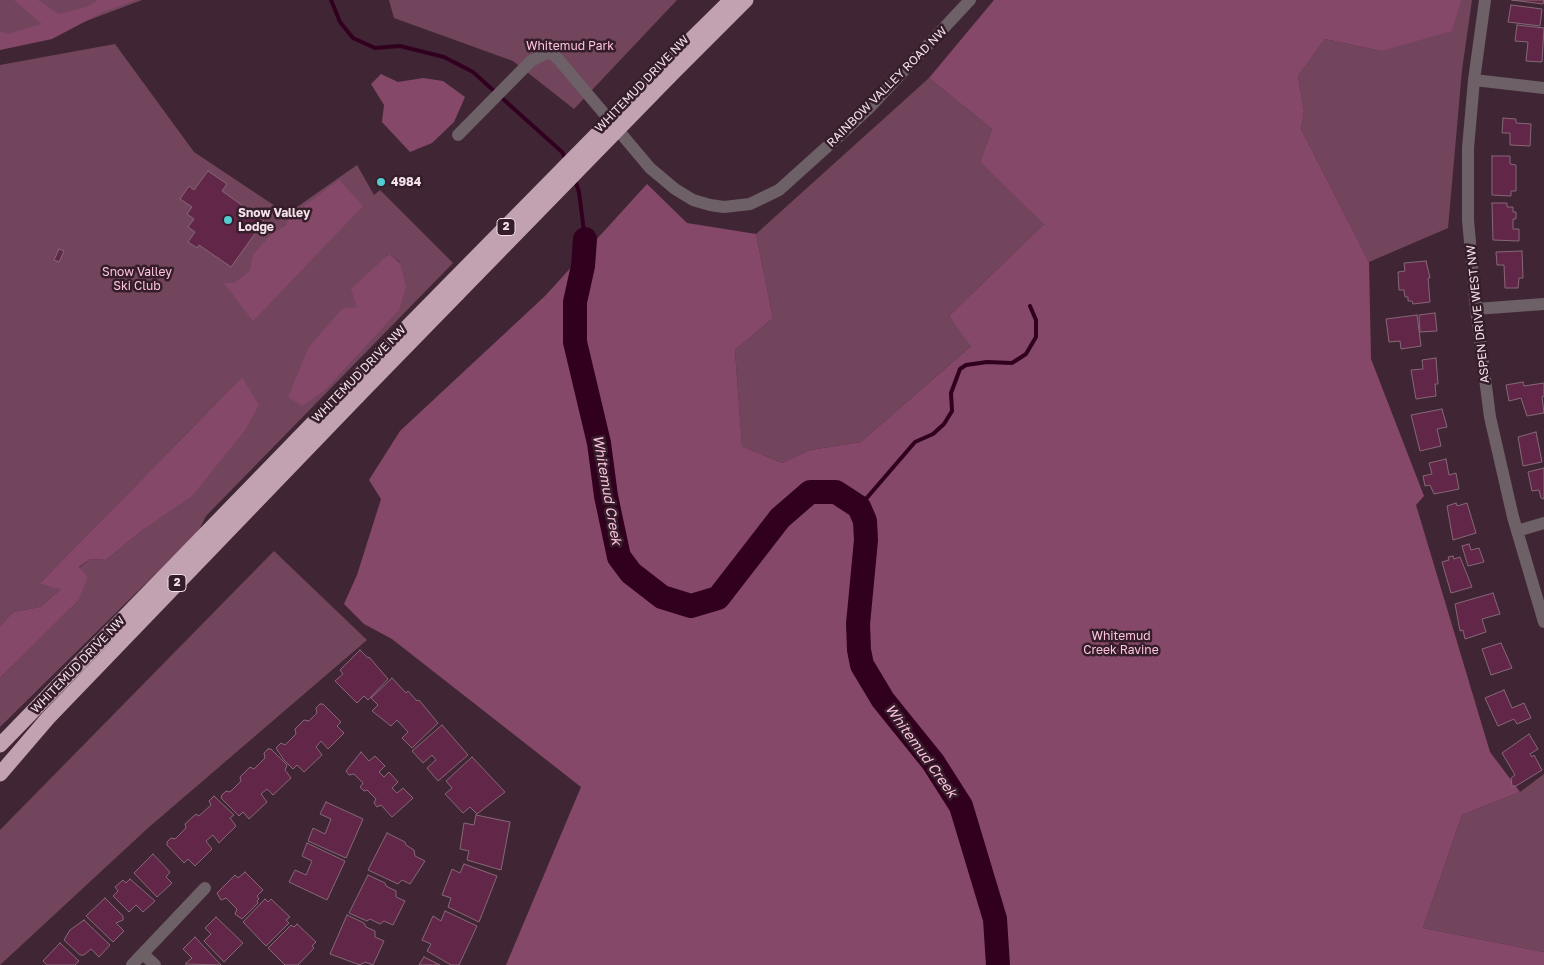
<!DOCTYPE html>
<style>
body{margin:0}
canvas{display:block;background:#402634}
</style>
<canvas width="1544" height="965"></canvas>
<script>
const c = document.querySelector('canvas').getContext('2d');
c.lineJoin = 'round';
function paint(path, color) { c.fillStyle = color; c.fill(path, 'evenodd'); }
const poly = rows => new Path2D(rows.map(r => 'M' + r).join(''));
function trace(path, color, width, dash) { c.strokeStyle = color; c.lineWidth = width; c.lineCap = dash ? 'butt' : 'round'; c.setLineDash(dash || []); c.stroke(path); }
function drawText(font, color, halo, rows, align = 'center') {
  c.font = font + ' "Golos Text",sans-serif'; c.lineWidth = 5; c.setLineDash([]); c.textBaseline = 'middle'; c.strokeStyle = halo; c.fillStyle = color; for (const [text, x, y, turn = 0] of rows) {
    c.save(); c.translate(x, y); c.rotate((+turn || 0) * Math.PI / 180); c.textAlign = isNaN(turn) ? turn : align; if (halo) c.strokeText(text, 0, 0); c.fillText(text, 0, 0); c.restore();
  }
}
const green = poly([
 [0,0,142,0,52,34,0,46],
 [389,0,677,0,574,109,513,61,394,18],
 [1460,0,1472,0,1462,70,1448,228,1369,262,1301,129,1304,111,1298,76,1325,39,1381,51],
 [115,44,194,152,287,214,357,165,374,195,380,190,453,263,206,516,198,532,0,727,0,678,78,601,79,568,90,559,106,560,145,528,242,377,39,584,62,588,40,607,13,612,0,626,0,65],
 [388,254,400,262,358,307],
 [929,78,992,129,980,162,1045,223,949,316,972,345,861,442,810,450,782,463,742,446,735,350,773,318,756,234],
 [274,551,367,640,148,828,0,965,0,830],
 [1544,774,1544,952,1423,928,1462,815,1520,792]
]);
const forest = poly([
 [14,0,38,0,59,14,86,7,98,0,136,0,103,12,52,39,0,50,0,31,8,34,42,24],
 [994,0,1461,0,1452,31,1381,51,1325,39,1298,76,1304,111,1301,129,1369,262,1371,359,1424,496,1416,505,1490,752,1520,792,1462,815,1423,928,1544,952,1544,965,506,965,581,787,392,639,364,624,344,604,357,575,381,499,369,480,400,431,545,296,647,184,687,223,756,234,773,318,735,350,742,446,782,463,810,450,861,442,971,346,949,316,1044,224,980,162,992,129,929,78],
 [381,74,398,82,423,78,443,81,465,97,454,122,432,143,410,152,382,122,384,105,371,84],
 [339,180,363,206,253,321,224,283,234,283,250,271,253,255,272,233,286,226,289,217],
 [389,254,400,263,406,287,399,310,325,390,302,406,288,397,309,347,342,309,357,307,351,289],
 [242,377,259,405,245,430,192,496,145,528,106,560,90,559,79,567,88,577,78,601,0,678,0,626,13,612,40,607,61,589,39,584]
]);
const stream = poly([
 [331,0,340,22,353,38,375,48,400,46,444,57,473,72,562,152,566,160],
 [575,180,579,192,585,239],
 [859,507,915,442,933,434,944,424,952,411,951,393,960,369,966,365,987,362,1012,363,1026,354,1036,337,1036,320,1030,306]
]);
const river = poly([
 [585,239,583,266,575,302,575,342,599,443,606,496,619,557,631,573,662,597,691,606,718,598,780,518,810,492,836,492,859,507,865,521,866,540,858,624,859,650,862,665,883,700,933,762,961,806,995,919,998,965]
]);
const building = poly([
 [1512,0,1544,0,1543,4,1512,0],
 [1511,5,1542,9,1540,26,1508,22,1511,5],
 [1517,25,1544,28,1542,62,1526,61,1528,42,1515,41,1517,25],
 [1503,118,1516,119,1516,123,1531,124,1530,146,1510,145,1510,133,1502,133,1503,118],
 [1492,156,1510,156,1510,164,1516,165,1516,191,1511,191,1511,196,1492,195,1492,156],
 [208,171,227,184,222,191,264,221,231,267,199,245,197,248,188,242,195,232,188,227,194,219,187,214,192,207,180,199,189,186,194,190,208,171],
 [1492,203,1507,203,1507,207,1513,207,1513,212,1516,212,1516,219,1513,219,1513,229,1519,229,1519,241,1493,240,1492,203],
 [59,249,64,251,59,262,54,260,59,249],
 [1522,251,1523,278,1519,278,1518,288,1505,288,1504,265,1497,265,1496,252,1522,251],
 [1426,261,1430,278,1428,278,1430,302,1413,304,1412,301,1408,301,1408,297,1405,297,1404,290,1399,290,1398,272,1405,271,1404,263,1426,261],
 [1435,313,1437,331,1420,332,1419,315,1435,313],
 [1417,315,1421,346,1401,349,1400,341,1389,342,1386,319,1417,315],
 [1436,358,1438,384,1435,384,1436,396,1416,399,1411,370,1423,369,1422,360,1436,358],
 [1523,382,1524,386,1544,383,1544,396,1542,397,1544,413,1527,416,1521,398,1509,401,1506,385,1523,382],
 [1442,409,1447,427,1437,429,1441,446,1420,451,1411,415,1442,409],
 [1536,432,1542,462,1523,466,1518,437,1536,432],
 [1446,459,1449,475,1456,473,1459,489,1434,494,1430,485,1425,486,1423,476,1432,474,1429,463,1446,459],
 [1544,468,1544,499,1541,498,1539,490,1532,491,1528,472,1544,468],
 [1456,503,1457,506,1467,503,1476,533,1453,540,1447,506,1456,503],
 [1469,544,1471,550,1479,548,1484,562,1468,566,1462,546,1469,544],
 [1453,556,1454,559,1460,557,1472,587,1451,593,1442,562,1449,560,1448,557,1453,556],
 [1493,593,1500,614,1482,619,1486,632,1465,639,1463,630,1460,631,1455,604,1493,593],
 [1501,643,1512,668,1491,675,1482,649,1501,643],
 [360,650,368,658,369,657,388,679,368,700,364,696,357,703,335,681,343,674,340,670,360,650],
 [392,678,406,693,408,691,417,701,419,700,438,723,412,748,402,738,408,732,397,720,391,726,372,711,378,705,371,698,392,678],
 [1504,690,1512,708,1524,703,1531,718,1517,724,1514,719,1498,726,1485,698,1504,690],
 [320,704,323,704,341,722,337,726,344,733,328,749,321,741,316,747,322,755,304,772,297,765,293,769,284,760,276,748,281,743,285,745,296,734,295,729,304,720,309,721,317,713,316,708,320,704],
 [442,725,468,755,438,781,427,768,436,760,432,755,423,763,412,751,442,725],
 [1529,734,1538,749,1530,754,1532,757,1534,755,1542,770,1516,786,1512,786,1511,778,1515,775,1502,753,1529,734],
 [268,749,271,749,287,765,285,770,291,778,273,795,267,789,261,794,267,802,249,819,243,812,239,816,221,798,222,795,226,791,230,792,241,781,240,777,250,767,254,769,265,758,264,753,268,749],
 [361,752,369,761,375,756,385,766,379,772,384,777,389,772,398,782,392,788,397,793,403,788,413,798,392,817,381,805,377,807,374,803,376,799,367,790,364,791,360,787,363,783,354,774,349,775,346,771,361,752],
 [472,757,505,792,477,814,470,807,463,813,445,794,452,788,446,781,472,757],
 [214,796,234,815,230,818,236,826,219,843,213,835,206,841,212,849,195,866,188,859,184,863,167,845,167,842,171,838,175,839,186,828,185,824,196,814,199,816,211,805,209,801,214,796],
 [326,802,363,819,346,858,308,841,313,828,325,834,331,819,320,814,326,802],
 [476,815,510,822,501,870,467,860,469,851,460,849,464,823,474,825,476,815],
 [387,833,405,842,406,845,414,850,415,856,425,861,410,884,402,880,398,884,368,870,387,833],
 [307,843,345,861,327,900,289,882,295,870,306,875,312,861,302,856,307,843],
 [153,854,170,872,166,877,172,883,157,897,134,873,153,854],
 [464,864,497,876,479,922,448,907,451,898,442,895,452,869,460,873,464,864],
 [245,872,263,890,257,896,259,899,257,901,258,903,242,919,235,914,237,909,226,898,221,900,217,893,235,875,238,878,245,872],
 [368,875,385,883,386,886,396,891,396,897,405,901,393,925,384,921,380,924,370,919,367,921,349,913,368,875],
 [130,879,155,901,143,912,136,905,129,912,113,896,118,891,115,887,123,880,126,883,130,879],
 [105,898,123,916,123,920,116,923,124,931,113,942,86,916,105,898],
 [265,899,268,902,271,899,290,917,286,920,289,923,266,946,243,922,265,899],
 [445,911,477,926,459,965,451,965,427,951,431,944,422,940,433,916,441,921,445,911],
 [347,915,364,923,366,927,375,931,375,937,384,941,373,965,365,962,360,965,330,954,347,915],
 [216,917,243,943,224,962,204,941,211,934,205,928,216,917],
 [84,920,110,945,99,957,91,949,84,955,80,955,64,940,70,930,84,920],
 [297,924,316,942,312,946,314,948,298,965,285,965,268,948,291,925,294,927,297,924],
 [195,937,206,949,221,965,185,964,192,958,183,949,195,937],
 [60,943,79,961,75,965,47,965,43,961,60,943],
 [424,957,440,965,419,965,424,957]
]);
const minor = poly([
 [1485,0,1474,80,1468,148,1468,220,1476,309,1490,417,1513,517,1544,622],
 [1474,80,1544,88],
 [458,135,531,61,547,53,553,54,559,60,650,168,675,189,693,200,710,205,724,207,750,204,779,190,839,136,871,106,970,0],
 [1476,309,1544,304],
 [1517,531,1544,523],
 [143,954,155,965],
 [132,965,205,888]
]);
const highway = poly([
 [662,68,731,0],
 [669,77,746,0],
 [0,745,349,386],
 [0,774,48,718,358,396]
]);
const highwayBridge = poly([
 [349,386,662,68],
 [358,396,669,77]
]);
const markers = [
 [381,182,5,"#52ccd0"],
 [228,220,5,"#52ccd0"]
];
const shields = [
 [506,227,18],
 [177,583,18]
];
const shieldNames = [
 ["2",506,227],
 ["2",177,583]
];
const parkNames = [
 ["Whitemud Park",570,46],
 ["Snow Valley",137,272],
 ["Ski Club",137,286],
 ["Whitemud",1121,636],
 ["Creek Ravine",1121,650]
];
const streetNames = [
 ["WHITEMUD DRIVE NW",642,84,-46],
 ["RAINBOW VALLEY ROAD NW",887,87,-45],
 ["ASPEN DRIVE WEST NW",1478,314,-96],
 ["WHITEMUD DRIVE NW",359,374,-46],
 ["WHITEMUD DRIVE NW",78,665,-46]
];
const poiNames = [
 ["4984",391,182],
 ["Snow Valley",238,213],
 ["Lodge",238,227]
];
const waterNames = [
 ["Whitemud Creek",607,490,80],
 ["Whitemud Creek",921,751,54]
];
paint(green, '#72455d');
paint(forest, '#864869');
trace(stream, '#32001f', 4);
trace(river, '#32001f', 24);
paint(building, '#622748');
trace(building, '#856776', 1);
trace(minor, '#6d6066', 12);
trace(highway, '#c2a1b1', 15);
trace(highwayBridge, '#c2a1b1', 15);
for (const [x, y, r, color] of markers) { const dot = new Path2D(); dot.arc(x, y, r, 0, 2 * Math.PI); c.fillStyle = color; c.fill(dot); trace(dot, '#351d2a', 2); }
for (const [x, y, w] of shields) { const box = new Path2D(); box.roundRect(x - w / 2, y - 8.5, w, 17, 4); c.fillStyle = '#351d2a'; c.fill(box); trace(box, '#f3e2ea', 1); }
drawText('bold 11px', '#f3e2ea', null, shieldNames);
drawText('12px', '#fdc4e0', '#351d2a', parkNames);
drawText('12px', '#f3e2ea', '#351d2a', streetNames);
drawText('bold 12px', '#f3e2ea', '#351d2a', poiNames, 'left');
drawText('italic 14px', '#fdc3df', '#351d2a', waterNames);
</script>
